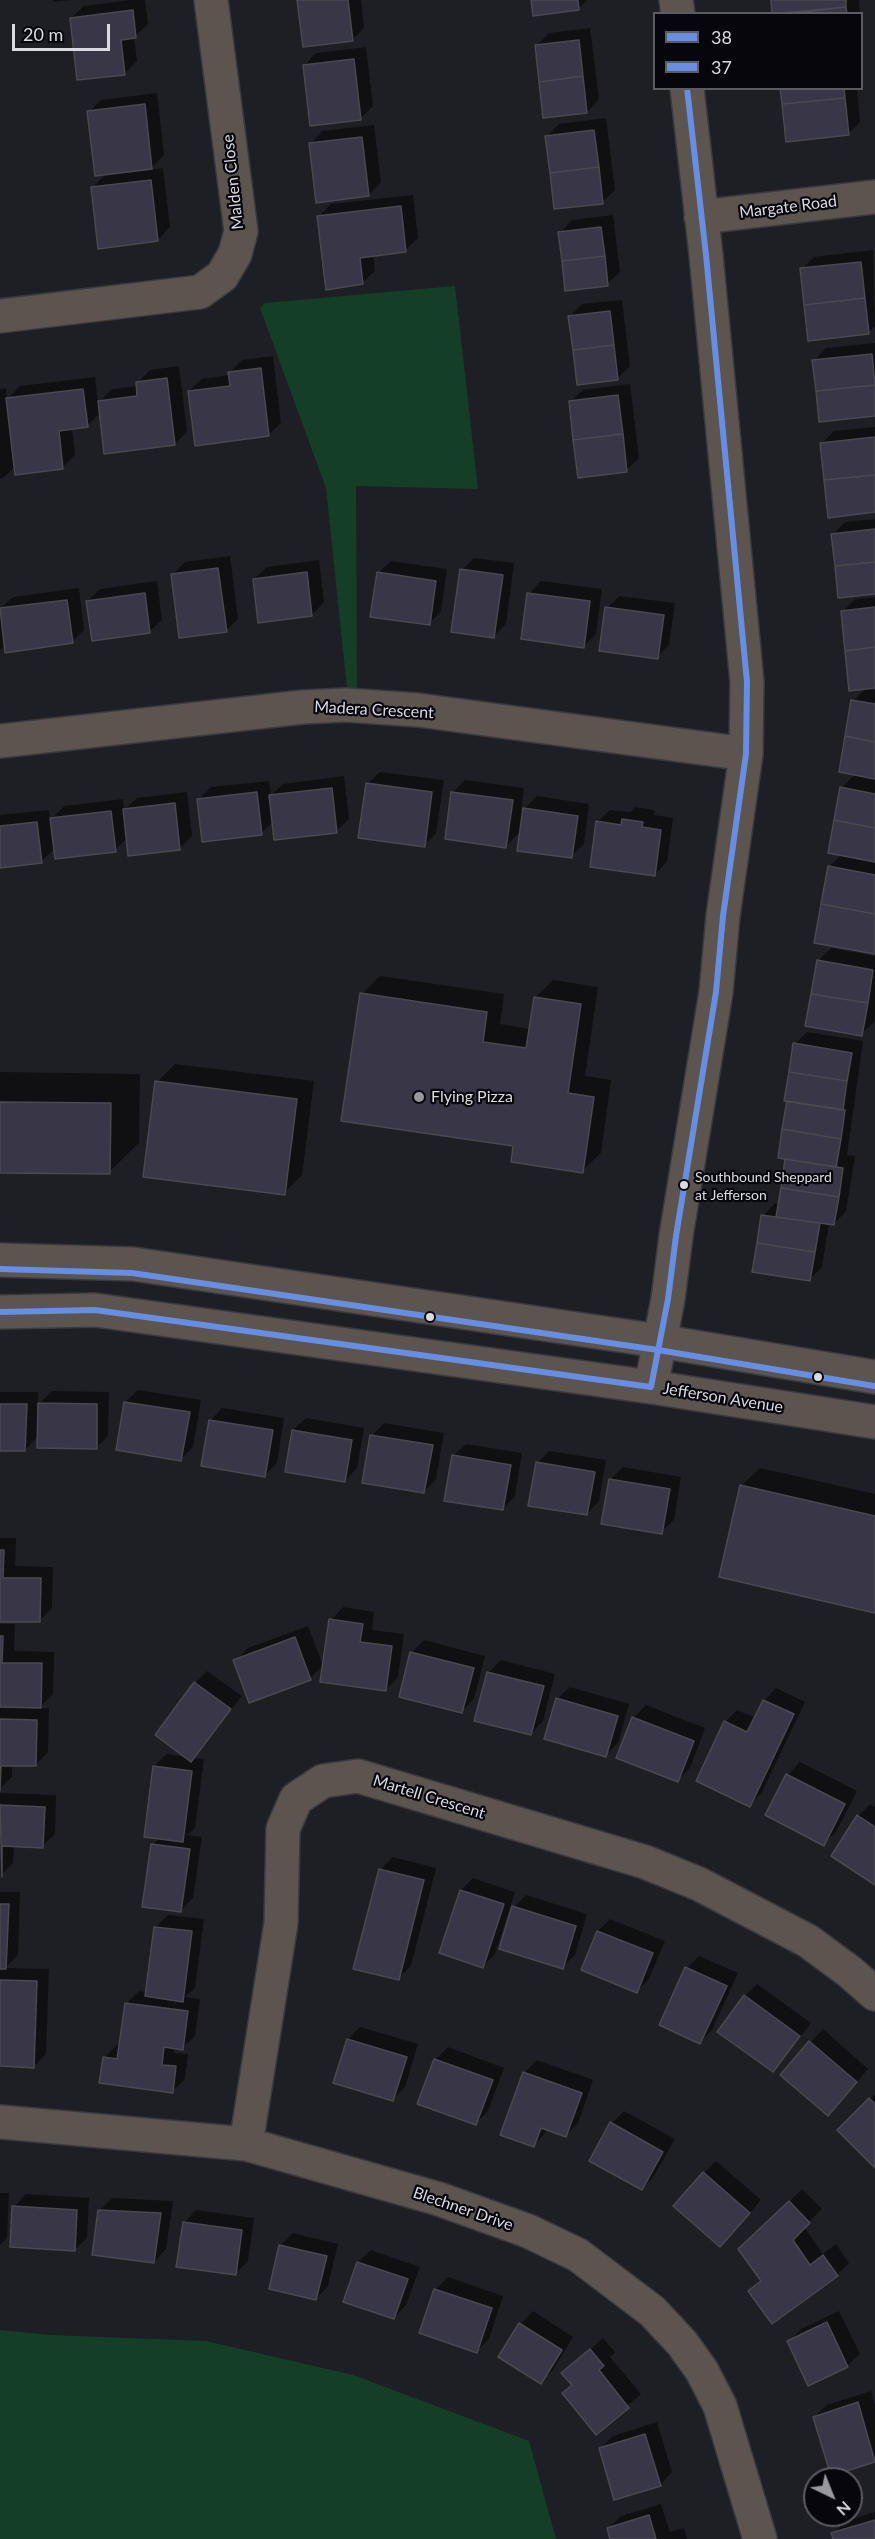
<!DOCTYPE html>
<style>
body{margin:0}
#map{position:relative;width:875px;height:2539px;overflow:hidden;background:#1e1e25;font-family:Lato,sans-serif}
canvas{display:block}
.legend{position:absolute;left:653px;top:12px;width:210px;height:78px;box-sizing:border-box;background:#07060c;border:2px solid #5b5b62;margin:0;padding:8px 10px;list-style:none;font-size:18px;color:#dadae3}
.legend li{display:flex;align-items:center;gap:12px;height:30px}
.legend b{width:30px;border:2px solid #5b5b62}
.north{position:absolute;left:803px;top:2467px;width:60px;height:60px;box-sizing:border-box;background:#07060c;border:2px solid #5b5b62;border-radius:50%;rotate:137deg;font-size:16px;font-weight:700;line-height:24px;text-align:center;color:#dadae3}
.north::after{content:'';display:block;margin:auto;width:21px;height:27px;background:#9898a0;clip-path:polygon(50% 0,100% 100%,50% 72%,0 100%)}
.scale{position:absolute;left:12px;top:24px;width:98px;height:27px;box-sizing:border-box;border:3px solid #dadae3;border-top:0;padding-left:8px;font-size:18px;line-height:21px;white-space:nowrap;color:#dadae3;-webkit-text-stroke:4px #07060c;paint-order:stroke}
</style>
<div id="map">
<canvas width="875" height="2539"></canvas>
<ul class="legend">
<li><b style="height:8px;background:#678ee0"></b>38</li>
<li><b style="height:8px;background:#678ee0"></b>37</li>
</ul>
<div class="north">N</div>
<div class="scale">20 m</div>
</div>
<script>
const c = document.querySelector('canvas').getContext('2d');
c.lineJoin = 'round';
function paint(path, color) { c.fillStyle = color; c.fill(path, 'evenodd'); }
const poly = rows => new Path2D(rows.map(r => 'M' + r).join(''));
function trace(path, color, width, dash) { c.strokeStyle = color; c.lineWidth = width; c.lineCap = dash ? 'butt' : 'round'; c.setLineDash(dash || []); c.stroke(path); }
function drawText(font, color, halo, rows, align = 'center') {
  c.font = font + ' Lato,sans-serif'; c.lineWidth = 4.5; c.setLineDash([]); c.textBaseline = 'middle'; c.strokeStyle = halo; c.fillStyle = color; for (const [text, x, y, turn = 0] of rows) {
    c.save(); c.translate(x, y); c.rotate((+turn || 0) * Math.PI / 180); c.textAlign = isNaN(turn) ? turn : align; if (halo) c.strokeText(text, 0, 0); c.fillText(text, 0, 0); c.restore();
  }
}
const green = poly([
 [455,286,478,489,356,486,357,689,347,688,326,488,260,308,265,303],
 [0,2330,50,2335,206,2341,353,2375,529,2441,556,2539,0,2539]
]);
const shadow = poly([
 [53,0,71,0,53,2],
 [131,0,145,0,148,24,134,37,137,61,125,73,71,18,84,6],
 [299,0,361,0,364,28,352,40],
 [532,0,587,0,578,9],
 [772,0,859,0,860,14,774,14],
 [590,28,599,99,587,112,537,45,549,33],
 [366,47,373,106,360,119,304,66,316,53],
 [782,88,857,88,860,122,848,134],
 [157,93,164,155,149,170,163,168,170,227,158,240,93,187,107,173,89,112,101,100],
 [606,118,615,190,602,202,547,136,559,124],
 [374,125,381,182,369,195,310,144,323,131],
 [413,195,418,238,405,250,373,254,375,271,362,283,318,217,331,204],
 [613,215,620,272,607,284,560,233,572,220],
 [873,250,875,326,868,333,802,269,814,257],
 [622,300,630,366,617,379,570,316,582,304],
 [875,343,875,414,814,361,826,348],
 [273,356,281,423,268,435,189,391,202,379,230,375,230,372,242,360],
 [179,366,187,431,175,444,101,412,87,426,72,427,75,455,62,468,16,466,3,478,0,479,0,389,6,388,7,399,20,386,95,377,98,403,112,389,138,386,137,383,150,370],
 [630,384,639,458,626,470,570,402,583,390],
 [875,427,875,511,821,444,834,431],
 [875,519,875,593,833,534,845,522],
 [230,556,238,619,226,631,172,575,185,562],
 [474,558,514,563,506,624,494,636,462,570],
 [319,560,324,602,312,615,254,579,267,567],
 [391,561,447,569,441,611,429,624,378,573],
 [157,581,162,620,149,632,88,601,100,589],
 [541,581,602,589,596,634,584,646,529,594],
 [79,588,84,630,72,642,5,645,0,650,0,609,13,597],
 [619,596,675,603,669,645,657,657,607,608],
 [875,597,875,686,842,612,855,599],
 [865,689,875,690,875,952,829,867,842,854,841,788,856,774,853,701],
 [380,772,444,780,436,833,424,846,367,784],
 [344,776,349,819,336,831,273,822,261,833,199,799,211,787,269,781,271,795,283,784],
 [465,780,524,788,521,812,537,796,589,804,584,844,571,856,521,831,506,846,453,792],
 [187,792,192,836,179,849,127,838,115,850,56,847,41,862,0,866,0,815,49,810,50,820,64,806,123,799,124,810,137,798],
 [635,807,654,810,654,815,673,818,667,862,655,874,597,822,610,810,630,812],
 [831,948,875,956,875,1015,874,1022,861,1034,818,961],
 [380,976,504,994,500,1024,530,1029,535,998,553,980,598,987,585,1076,611,1080,601,1153,582,1171,515,1145,362,994],
 [807,1032,863,1041,847,1155,855,1156,846,1211,834,1224,829,1223,822,1267,810,1279,763,1216,775,1203,779,1204,787,1158,795,1044],
 [175,1064,314,1081,302,1175,284,1193,157,1082],
 [0,1072,140,1074,139,1143,109,1172,0,1171],
 [138,1390,201,1400,193,1447,181,1459,125,1402],
 [52,1391,109,1392,108,1436,96,1448,38,1436,25,1450,0,1449,0,1392,38,1392,38,1405],
 [222,1408,284,1418,277,1463,265,1475,210,1421],
 [306,1418,364,1428,357,1468,345,1481,293,1430],
 [384,1423,444,1433,436,1479,424,1492,372,1436],
 [466,1444,522,1453,515,1496,503,1509,453,1456],
 [549,1451,606,1460,599,1501,587,1514,537,1463],
 [623,1467,681,1477,674,1520,661,1532,610,1480],
 [760,1468,875,1494,875,1611,741,1486],
 [0,1538,16,1538,15,1566,53,1567,52,1608,39,1621,0,1620],
 [343,1607,374,1612,372,1630,404,1634,398,1677,386,1690,331,1620],
 [0,1624,15,1624,14,1651,54,1652,53,1694,39,1708,49,1708,48,1752,36,1765,12,1764,12,1777,0,1788],
 [308,1626,323,1666,310,1678,235,1661,248,1648],
 [424,1640,485,1656,474,1699,461,1712,411,1653],
 [501,1660,555,1674,543,1721,531,1734,488,1673],
 [207,1671,242,1696,194,1758,204,1759,195,1828,187,1835,202,1837,193,1898,181,1910,153,1845,160,1837,154,1766,167,1754,186,1757,195,1683],
 [570,1687,629,1704,618,1743,605,1755,557,1699],
 [776,1688,805,1702,762,1792,750,1805,725,1722,737,1710,756,1718,764,1701],
 [646,1705,705,1728,690,1768,678,1780,633,1718],
 [800,1762,857,1791,836,1832,823,1844,767,1815,788,1775],
 [0,1793,56,1795,55,1834,42,1846,14,1845,13,1863,1,1875],
 [870,1804,875,1807,875,1883,858,1816],
 [393,1857,436,1868,411,1966,398,1979,381,1869],
 [473,1878,515,1892,495,1954,483,1966,461,1890],
 [0,1892,20,1892,18,1955,5,1968,49,1969,46,2054,34,2066,0,2065],
 [526,1895,587,1914,575,1955,562,1967,514,1907],
 [168,1915,204,1919,195,1988,185,1997,200,1999,195,2036,182,2048,174,2047,174,2053,188,2054,185,2079,173,2091,104,2058,117,2045,121,2046,126,2004,139,1991,147,1992,156,1927],
 [610,1919,665,1941,649,1979,637,1991,583,1969,598,1931],
 [699,1956,738,1973,712,2030,700,2042,687,1968],
 [757,1984,811,2023,785,2057,773,2070,745,1996],
 [360,2027,418,2044,405,2087,393,2099,348,2039],
 [823,2029,868,2069,840,2102,782,2074],
 [448,2047,504,2068,488,2111,476,2123,435,2060],
 [537,2060,593,2080,578,2123,566,2135,548,2129,534,2146,524,2073],
 [875,2094,875,2166,839,2130],
 [624,2111,675,2139,654,2176,642,2189,612,2123],
 [716,2161,761,2200,732,2233,704,2173],
 [802,2189,822,2209,804,2227,823,2254,836,2244,849,2263,837,2275,750,2291,762,2280,740,2250],
 [0,2193,9,2193,7,2238,0,2245],
 [26,2194,89,2198,87,2238,74,2250,14,2207],
 [112,2198,173,2201,166,2249,154,2262,100,2210],
 [196,2210,254,2218,248,2261,236,2273,184,2223],
 [293,2233,338,2244,328,2286,316,2299,280,2246],
 [371,2250,420,2267,406,2305,394,2318,345,2301,358,2262],
 [448,2277,503,2296,489,2339,477,2351,421,2332,436,2289],
 [533,2311,573,2337,553,2370,541,2382,500,2357,521,2324],
 [839,2311,860,2354,847,2366,789,2341,801,2329],
 [603,2338,615,2352,610,2357,641,2394,596,2433,564,2393,573,2384,563,2373],
 [871,2391,875,2405,875,2460,832,2474,814,2417,827,2405],
 [657,2422,672,2472,660,2485,600,2449,613,2436],
 [661,2504,670,2532,684,2528,687,2539,612,2539,609,2528,621,2516],
 [875,2512,875,2539,835,2539,833,2534,846,2521]
]);
const building = poly([
 [297,0,348,0,353,41,303,47,297,0],
 [531,0,578,0,579,10,533,16,531,0],
 [771,0,846,0,846,7,772,14,771,0],
 [846,7,847,14,789,14,846,7],
 [133,10,136,38,121,40,125,75,77,80,70,18,133,10],
 [579,40,583,76,539,82,535,45,579,40],
 [354,59,361,120,310,126,303,65,354,59],
 [583,76,587,113,543,118,539,82,583,76],
 [780,88,844,88,845,98,782,104,780,88],
 [845,98,849,135,786,142,782,104,845,98],
 [145,104,152,169,95,176,87,111,145,104],
 [594,130,599,167,550,173,545,136,594,130],
 [362,137,369,196,316,203,309,143,362,137],
 [599,167,603,204,554,209,550,173,599,167],
 [151,180,158,241,98,249,91,187,151,180],
 [401,206,406,252,360,258,363,284,326,290,317,216,401,206],
 [601,227,605,256,562,261,558,232,601,227],
 [605,256,608,286,565,291,562,261,605,256],
 [861,262,865,298,804,305,800,268,861,262],
 [865,298,869,334,808,341,804,305,865,298],
 [610,311,614,345,573,350,568,316,610,311],
 [614,345,618,380,577,385,573,350,614,345],
 [872,354,875,385,816,391,812,360,872,354],
 [261,368,269,436,195,446,188,391,230,386,228,372,261,368],
 [167,378,175,445,104,454,98,401,137,396,136,382,167,378],
 [875,385,875,416,819,422,816,391,875,385],
 [83,389,88,427,59,431,63,469,15,475,6,398,83,389],
 [618,395,623,434,573,440,569,401,618,395],
 [623,434,627,472,578,478,573,440,623,434],
 [875,437,875,475,824,480,820,443,875,437],
 [875,475,875,512,828,518,824,480,875,475],
 [875,529,875,562,835,566,831,534,875,529],
 [875,562,875,594,838,598,835,566,875,562],
 [218,568,227,632,179,638,171,574,218,568],
 [460,569,503,575,494,638,451,632,460,569],
 [307,572,312,616,258,623,253,579,307,572],
 [377,572,436,581,430,625,370,617,377,572],
 [145,593,150,633,92,641,86,601,145,593],
 [527,593,590,601,584,648,521,639,527,593],
 [67,600,73,643,5,653,0,608,67,600],
 [605,607,664,615,658,659,599,651,605,607],
 [875,607,875,647,845,651,841,611,875,607],
 [875,647,875,688,849,691,845,651,875,647],
 [851,700,875,704,875,742,845,736,851,700],
 [845,736,875,742,875,779,839,772,845,736],
 [366,783,432,792,425,847,358,838,366,783],
 [840,787,875,794,875,828,834,820,840,787],
 [332,788,337,833,274,840,269,795,332,788],
 [257,792,262,835,202,842,197,799,257,792],
 [451,792,513,800,506,848,445,839,451,792],
 [175,803,180,850,128,856,123,809,175,803],
 [523,808,578,816,572,858,517,851,523,808],
 [111,811,116,852,55,859,50,818,111,811],
 [622,819,643,822,642,827,661,830,655,876,590,867,596,821,621,825,622,819],
 [834,820,875,828,875,862,828,853,834,820],
 [37,822,42,863,0,868,0,826,37,822],
 [828,866,875,875,875,914,821,904,828,866],
 [821,904,875,914,875,954,814,943,821,904],
 [817,960,873,970,868,1003,811,994,817,960],
 [360,993,487,1012,483,1042,526,1048,534,997,581,1004,568,1093,594,1097,583,1173,511,1162,513,1146,341,1121,360,993],
 [811,994,868,1003,862,1036,805,1026,811,994],
 [793,1043,852,1053,847,1081,789,1072,793,1043],
 [789,1072,847,1081,843,1110,784,1101,789,1072],
 [155,1081,297,1099,285,1195,143,1177,155,1081],
 [787,1101,845,1110,841,1139,782,1129,787,1101],
 [0,1102,111,1103,110,1174,0,1173,0,1102],
 [782,1129,841,1139,836,1167,778,1158,782,1129],
 [785,1159,843,1168,839,1197,781,1188,785,1159],
 [781,1188,839,1197,834,1225,776,1217,781,1188],
 [761,1215,820,1223,815,1252,757,1243,761,1215],
 [757,1243,815,1252,810,1281,752,1272,757,1243],
 [124,1402,190,1412,181,1461,116,1450,124,1402],
 [38,1403,97,1404,97,1449,37,1448,38,1403],
 [0,1404,27,1404,25,1451,0,1451,0,1404],
 [209,1420,273,1430,265,1477,201,1466,209,1420],
 [292,1430,352,1440,345,1482,285,1472,292,1430],
 [370,1435,433,1445,424,1493,362,1483,370,1435],
 [452,1455,511,1465,503,1510,444,1501,452,1455],
 [536,1462,595,1472,587,1515,528,1506,536,1462],
 [609,1479,670,1489,662,1534,601,1524,609,1479],
 [740,1485,875,1516,875,1613,719,1577,740,1485],
 [0,1550,4,1550,3,1578,41,1578,40,1622,0,1622,0,1550],
 [329,1619,363,1624,360,1642,392,1646,386,1691,320,1682,329,1619],
 [0,1636,3,1636,2,1663,42,1663,41,1708,0,1707,0,1636],
 [295,1637,311,1680,249,1703,233,1660,295,1637],
 [410,1652,474,1668,462,1713,399,1697,410,1652],
 [487,1672,544,1686,531,1735,474,1721,487,1672],
 [194,1682,231,1709,191,1762,155,1735,194,1682],
 [556,1698,618,1716,606,1757,544,1739,556,1698],
 [763,1700,794,1714,750,1807,696,1781,724,1721,747,1732,763,1700],
 [632,1717,694,1741,678,1782,616,1758,632,1717],
 [0,1719,37,1720,36,1766,1,1766,0,1791,0,1719],
 [153,1766,192,1771,183,1842,144,1837,153,1766],
 [786,1774,845,1804,824,1846,765,1815,786,1774],
 [0,1805,45,1807,43,1848,2,1846,2,1877,0,1805],
 [857,1815,875,1827,875,1885,831,1856,857,1815],
 [151,1844,190,1849,181,1912,142,1907,151,1844],
 [379,1869,424,1880,399,1980,353,1969,379,1869],
 [460,1890,504,1904,483,1968,439,1953,460,1890],
 [0,1904,9,1904,6,1969,0,1969,0,1904],
 [512,1906,576,1926,563,1969,499,1949,512,1906],
 [154,1927,192,1931,183,2002,145,1996,154,1927],
 [597,1931,653,1953,637,1993,581,1970,597,1931],
 [685,1967,727,1986,700,2044,659,2025,685,1967],
 [0,1980,37,1981,34,2068,0,2066,0,1980],
 [744,1995,800,2036,773,2072,717,2032,744,1995],
 [125,2003,188,2011,183,2050,164,2047,162,2065,176,2066,173,2093,99,2083,103,2057,117,2059,125,2003],
 [347,2039,407,2057,393,2101,333,2083,347,2039],
 [809,2041,857,2082,828,2116,780,2075,809,2041],
 [434,2059,493,2080,476,2125,417,2104,434,2059],
 [523,2072,582,2093,566,2137,541,2128,534,2147,500,2135,523,2072],
 [869,2098,875,2104,875,2168,837,2130,869,2098],
 [610,2122,663,2152,642,2190,589,2161,610,2122],
 [703,2172,750,2213,720,2247,673,2206,703,2172],
 [789,2201,810,2223,793,2240,810,2265,823,2255,838,2276,772,2324,748,2291,761,2281,738,2249,789,2201],
 [12,2206,77,2210,75,2251,10,2247,12,2206],
 [98,2210,161,2213,154,2263,92,2255,98,2210],
 [183,2222,242,2230,236,2275,176,2267,183,2222],
 [279,2245,327,2256,316,2300,269,2289,279,2245],
 [357,2262,408,2279,394,2319,343,2302,357,2262],
 [434,2289,492,2308,477,2353,419,2333,434,2289],
 [827,2322,848,2367,808,2386,787,2341,827,2322],
 [519,2323,562,2350,541,2384,498,2357,519,2323],
 [590,2349,604,2366,599,2370,629,2408,596,2435,562,2393,572,2385,561,2373,590,2349],
 [858,2402,875,2462,831,2476,813,2417,858,2402],
 [645,2434,661,2486,614,2500,599,2448,645,2434],
 [649,2515,656,2539,610,2539,607,2528,649,2515],
 [875,2520,875,2539,833,2539,831,2533,875,2520]
]);
const minor = poly([
 [676,0,678,14],
 [701,217,875,197],
 [0,316,200,292,222,276,235,254,241,231,211,0],
 [0,741,303,707,346,705,418,710,746,754],
 [0,1260,133,1264,659,1341,875,1377],
 [0,1312,95,1310,651,1387,875,1422],
 [651,1387,668,1299,676,1236,716,992,723,916,746,754,747,682,706,255,687,88],
 [0,2122,246,2144,439,2199,528,2231,578,2255,652,2311,682,2343,702,2371,720,2406,760,2539],
 [246,2144,281,1923,283,1829,296,1799,323,1781,358,1776,645,1862,699,1884,808,1941,850,1972,875,1994]
]);
const bus1 = poly([
 [0,1312,95,1310,651,1387,668,1299,676,1236,716,992,723,916,746,754,747,682,706,255,687,88]
]);
const bus2 = poly([
 [0,1269,132,1273,658,1350,874,1386]
]);
const markers = [
 [419,1097,6,"#9898a0"],
 [684,1185,5,"#dadae3"],
 [430,1317,5,"#dadae3"],
 [818,1377,5,"#dadae3"]
];
const busNames = [
 ["Southbound Sheppard",695,1177],
 ["at Jefferson",695,1195]
];
const streetNames = [
 ["Malden Close",233,182,-96],
 ["Margate Road",788,207,-7],
 ["Madera Crescent",374,710,3],
 ["Jefferson Avenue",723,1398,9],
 ["Martell Crescent",429,1797,17],
 ["Blechner Drive",463,2209,19]
];
const poiNames = [
 ["Flying Pizza",431,1097]
];
paint(green, '#153e27');
paint(shadow, '#0007');
paint(building, '#383647');
trace(building, '#49494f', 1.5);
trace(minor, '#39393f', 36);
trace(minor, '#5b544f', 33);
trace(bus1, '#678ee0', 6);
trace(bus2, '#678ee0', 6);
for (const [x, y, r, color] of markers) { const dot = new Path2D(); dot.arc(x, y, r, 0, 2 * Math.PI); c.fillStyle = color; c.fill(dot); trace(dot, '#07060c', 2); }
drawText('14px', '#dadae3', '#07060c', busNames, 'left');
drawText('16px', '#dadae3', '#07060c', streetNames);
drawText('16px', '#dadae3', '#07060c', poiNames, 'left');
</script>
